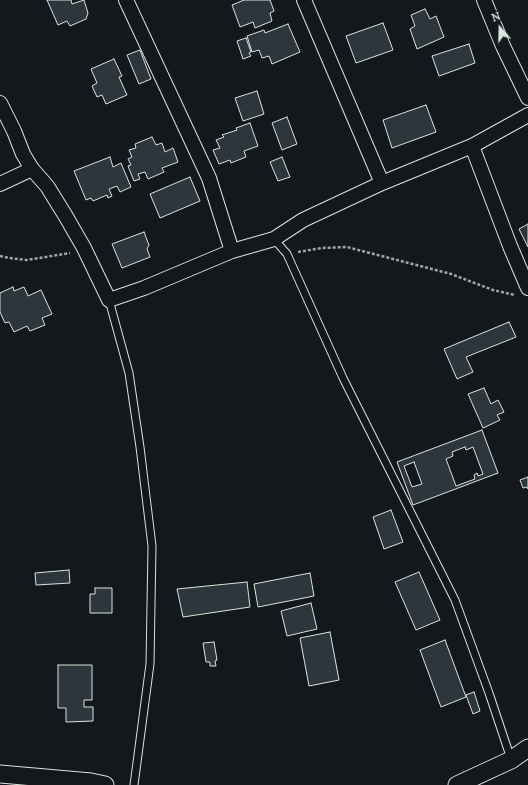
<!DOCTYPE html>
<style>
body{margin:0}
#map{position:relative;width:528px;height:785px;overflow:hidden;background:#14181c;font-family:Lora,serif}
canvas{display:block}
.north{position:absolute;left:480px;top:8px;width:40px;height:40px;-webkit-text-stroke:3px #14181c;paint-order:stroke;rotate:340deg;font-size:11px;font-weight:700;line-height:16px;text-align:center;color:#d8e6dc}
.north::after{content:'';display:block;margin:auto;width:14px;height:18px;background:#d8e6dc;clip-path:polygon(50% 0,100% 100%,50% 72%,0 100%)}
</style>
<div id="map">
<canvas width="528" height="785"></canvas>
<div class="north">N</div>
</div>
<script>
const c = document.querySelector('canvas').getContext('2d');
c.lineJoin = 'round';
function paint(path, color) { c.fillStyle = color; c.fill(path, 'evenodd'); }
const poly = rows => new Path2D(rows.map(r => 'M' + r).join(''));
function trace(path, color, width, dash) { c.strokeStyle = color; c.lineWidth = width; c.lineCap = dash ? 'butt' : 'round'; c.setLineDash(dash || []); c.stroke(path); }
const building = poly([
 [47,0,71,0,72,4,84,0,88,13,86,19,70,26,67,21,58,25,47,0],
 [244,0,270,0,274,11,270,13,272,21,255,28,253,22,240,27,232,5,244,0],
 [425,9,430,19,436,16,444,37,417,49,410,29,415,26,411,15,425,9],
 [383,23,393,50,356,63,346,36,383,23],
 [288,24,300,52,272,64,269,56,262,58,259,50,252,52,247,36,264,30,265,33,288,24],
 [246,38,251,52,249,53,251,56,243,59,237,41,246,38],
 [469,44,475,63,439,76,432,56,469,44],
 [140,50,151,79,139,84,127,55,140,50],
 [114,59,122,76,119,77,127,95,106,104,102,95,97,97,92,86,97,83,91,69,114,59],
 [257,91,264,114,243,121,235,98,257,91],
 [426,105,436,132,392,148,383,120,426,105],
 [287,117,297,144,282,150,272,123,287,117],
 [250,123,258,146,244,151,246,157,231,163,230,160,219,164,213,150,220,148,216,140,224,137,222,135,237,130,236,128,250,123],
 [152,137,156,145,162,143,165,152,173,148,178,162,162,168,164,172,148,179,145,172,138,174,140,179,134,181,128,166,131,165,128,159,132,157,129,150,136,148,135,144,152,137],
 [110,157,113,167,121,163,131,187,120,192,117,186,109,189,112,196,108,198,107,195,93,201,91,198,86,200,74,171,110,157],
 [282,157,290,177,278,181,270,162,282,157],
 [190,177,200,201,160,218,150,194,190,177],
 [528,224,528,247,519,229,528,224],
 [144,232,149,245,147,249,150,257,122,268,112,244,144,232],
 [13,287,14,291,24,287,28,296,41,290,52,314,42,318,45,325,30,331,27,326,14,332,9,322,5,323,0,312,0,293,13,287],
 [509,322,516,337,466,357,473,372,457,379,444,349,509,322],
 [484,388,491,404,498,400,504,412,497,415,500,420,483,428,468,394,484,388],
 [482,430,498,473,413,505,397,462,482,430],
 [465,447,466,450,473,447,483,474,478,476,477,473,474,475,475,479,456,486,446,459,453,456,452,452,465,447],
 [414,462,422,484,412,487,404,466,414,462],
 [528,477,528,489,527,487,523,488,520,480,528,477],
 [391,510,403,542,384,549,373,517,391,510],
 [69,570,70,583,36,585,35,573,69,570],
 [419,572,440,620,416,630,395,582,419,572],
 [310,573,314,596,258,607,254,584,310,573],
 [247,582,250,607,183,617,177,589,247,582],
 [95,588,112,588,112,613,90,613,90,594,95,594,95,588],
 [311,603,317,629,287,636,281,611,311,603],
 [330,632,339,680,309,686,300,638,330,632],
 [445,640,466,697,441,707,420,650,445,640],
 [214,642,217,660,215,661,216,666,210,666,210,662,206,662,203,643,214,642],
 [58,665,92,665,92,700,84,700,84,707,93,707,93,721,66,722,66,708,58,708,58,665],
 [474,692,480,711,473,714,466,695,474,692]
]);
const path = poly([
 [298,252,322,248,347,247,451,274,493,290,515,295],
 [0,256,9,258,27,260,70,253]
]);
const service = poly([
 [274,239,287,254,343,378,455,600,489,693,511,759],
 [109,300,129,373,140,447,152,546,150,664,134,785]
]);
const minor = poly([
 [126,0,209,178,232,251],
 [304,0,382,183],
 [484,0,503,46,528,98],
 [0,103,14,131,23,154,32,169],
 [472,146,528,115],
 [0,184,32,169,47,186,65,215,84,248,109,300,144,288,232,251,274,239,303,220,382,183,472,146,510,246,528,288]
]);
const tertiary = poly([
 [0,774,91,782,105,785],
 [457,785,511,760,528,748]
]);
paint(building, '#2c363c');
trace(building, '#d8e6dc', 1);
trace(service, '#d8e6dc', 9);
trace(minor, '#d8e6dc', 16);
trace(tertiary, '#d8e6dc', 19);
trace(path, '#9da8a2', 2.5, [3, 2]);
trace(service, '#14181c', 7);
trace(minor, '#14181c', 14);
trace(tertiary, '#14181c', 17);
</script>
